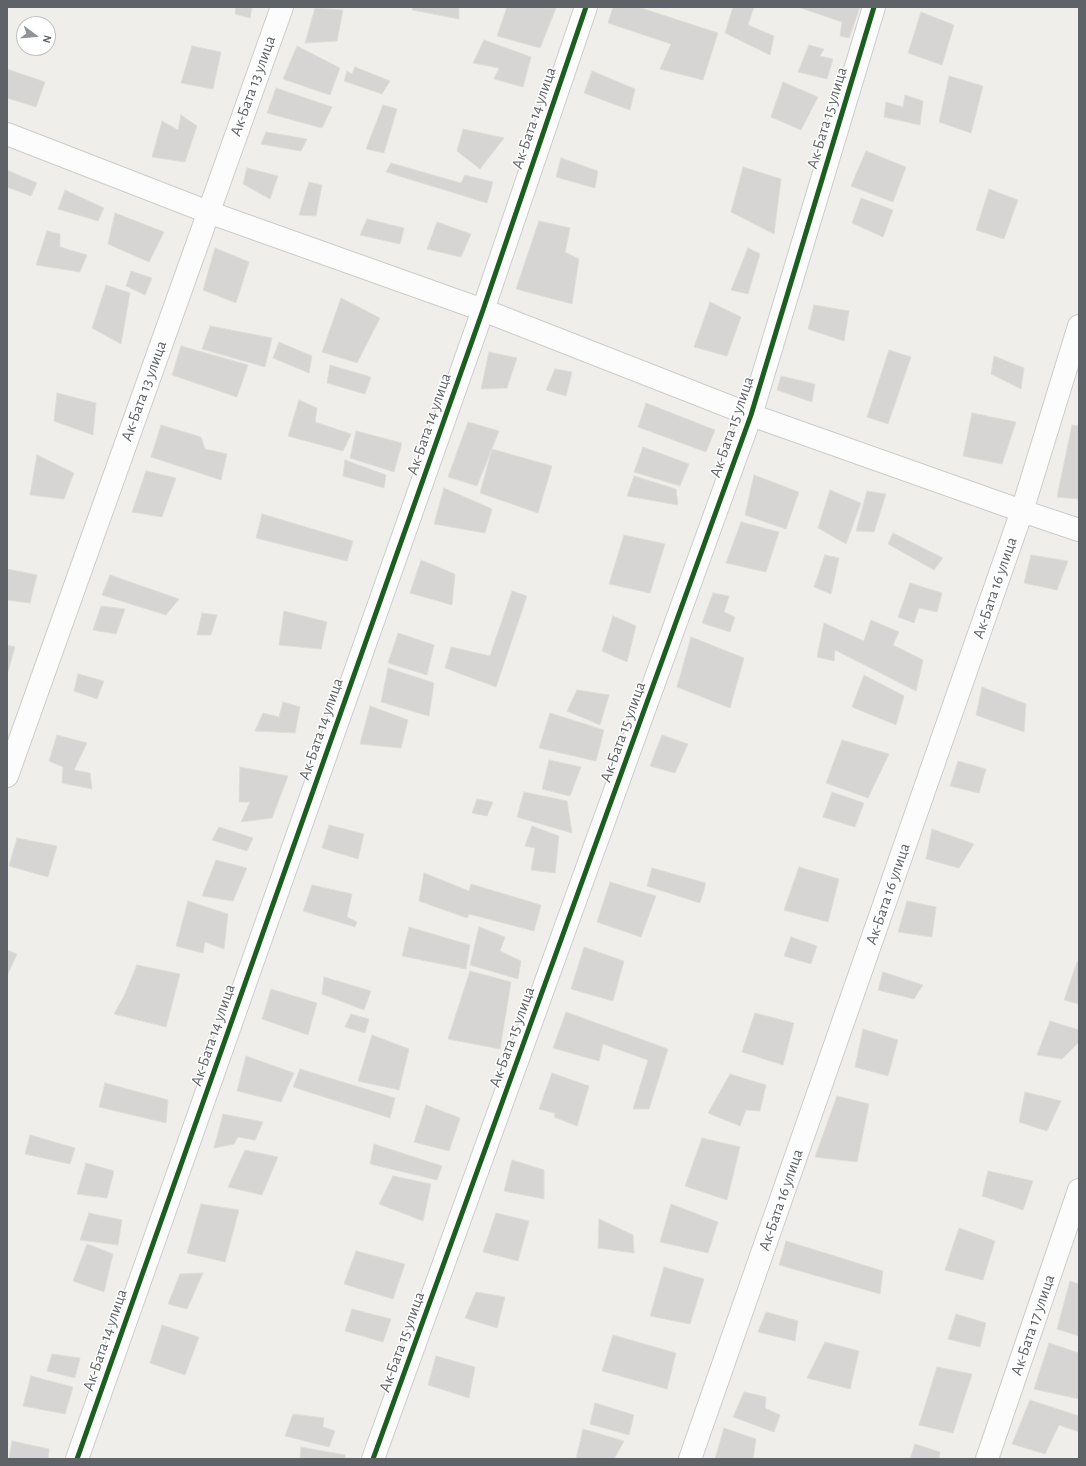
<!DOCTYPE html>
<meta charset="utf-8">
<style>
body{margin:0}
#map{position:relative;width:1086px;height:1466px;overflow:hidden;background:#efeeea;font-family:"Alegreya Sans",sans-serif}
canvas{display:block}
.frame{position:absolute;inset:0;border:8px solid #5f6368;pointer-events:none}
.north{position:absolute;left:16px;top:16px;width:40px;height:40px;box-sizing:border-box;background:#fff;border:1px solid #bfc1c3;border-radius:50%;rotate:106deg;font-size:11px;font-weight:700;line-height:16px;text-align:center;color:#5f6368}
.north::after{content:'';display:block;margin:auto;width:14px;height:18px;background:#919496;clip-path:polygon(50% 0,100% 100%,50% 72%,0 100%)}
</style>
<div id="map">
<canvas width="1086" height="1466"></canvas>
<div class="frame"></div>
<div class="north">N</div>
</div>
<script>
const c = document.querySelector('canvas').getContext('2d');
c.lineJoin = 'round';
function paint(path, color) { c.fillStyle = color; c.fill(path, 'evenodd'); }
const poly = rows => new Path2D(rows.map(r => 'M' + r).join(''));
function trace(path, color, width, dash) { c.strokeStyle = color; c.lineWidth = width; c.lineCap = dash ? 'butt' : 'round'; c.setLineDash(dash || []); c.stroke(path); }
function drawText(font, color, halo, rows, align = 'center') {
  c.font = font + ' "Alegreya Sans",sans-serif'; c.lineWidth = 3; c.setLineDash([]); c.textBaseline = 'middle'; c.strokeStyle = halo; c.fillStyle = color; for (const [text, x, y, turn = 0] of rows) {
    c.save(); c.translate(x, y); c.rotate((+turn || 0) * Math.PI / 180); c.textAlign = isNaN(turn) ? turn : align; if (halo) c.strokeText(text, 0, 0); c.fillText(text, 0, 0); c.restore();
  }
}
const building = poly([
 [236,7,252,7,250,18,235,14,236,7],
 [413,7,459,7,459,19,412,10,413,7],
 [507,7,556,8,540,48,497,36,507,7],
 [613,7,638,7,718,33,703,80,660,69,671,44,608,23,613,7],
 [733,7,754,7,748,25,774,36,770,55,725,33,733,7],
 [798,7,860,7,849,38,840,36,842,22,798,7],
 [315,8,343,10,337,41,305,43,315,8],
 [921,12,954,25,942,65,908,53,921,12],
 [484,40,531,57,523,87,494,79,499,68,473,63,484,40],
 [809,45,824,49,820,56,833,59,827,79,798,72,809,45],
 [192,46,221,52,213,89,181,83,192,46],
 [297,46,340,68,330,95,283,79,297,46],
 [355,67,390,81,382,94,344,81,347,71,352,74,355,67],
 [7,69,45,82,36,107,7,98,7,69],
 [592,71,635,89,630,110,584,93,592,71],
 [949,76,983,86,971,133,939,122,949,76],
 [783,82,818,97,801,130,771,117,783,82],
 [276,88,332,107,322,128,267,113,276,88],
 [905,95,923,101,920,125,884,117,886,102,903,107,905,95],
 [383,105,397,109,384,153,366,149,383,105],
 [181,115,197,126,185,162,152,157,162,121,178,130,181,115],
 [463,129,504,138,480,169,457,151,463,129],
 [266,132,307,139,301,151,261,144,266,132],
 [866,151,906,167,893,202,851,186,866,151],
 [561,158,598,171,595,188,556,177,561,158],
 [391,163,461,183,465,175,493,182,487,203,386,172,391,163],
 [743,167,781,179,774,234,731,212,743,167],
 [247,168,278,176,270,199,243,184,247,168],
 [7,170,37,183,31,196,7,187,7,170],
 [309,182,322,185,316,216,299,215,309,182],
 [989,189,1018,200,1004,239,976,230,989,189],
 [65,190,104,208,98,221,58,209,65,190],
 [861,198,893,210,883,237,852,223,861,198],
 [115,213,164,232,149,262,108,244,115,213],
 [367,219,404,228,400,244,360,235,367,219],
 [539,221,570,228,565,252,579,259,572,304,516,289,539,221],
 [437,222,471,234,461,257,427,249,437,222],
 [47,231,60,234,60,247,87,255,80,272,36,265,47,231],
 [215,248,249,262,236,303,203,290,215,248],
 [748,248,760,254,748,294,731,290,748,248],
 [131,271,152,278,145,295,126,286,131,271],
 [106,285,130,293,121,344,92,328,106,285],
 [341,298,380,318,357,363,322,352,341,298],
 [710,302,741,317,727,356,694,347,710,302],
 [814,305,849,311,844,341,808,329,814,305],
 [210,326,272,338,265,367,202,349,210,326],
 [279,342,312,356,309,373,273,358,279,342],
 [181,346,248,365,237,397,172,375,181,346],
 [889,350,911,357,888,424,867,417,889,350],
 [489,352,517,358,507,388,481,389,489,352],
 [994,356,1024,368,1021,389,991,374,994,356],
 [330,365,371,377,365,394,327,383,330,365],
 [555,369,572,372,566,396,546,390,555,369],
 [781,376,815,384,812,402,777,390,781,376],
 [57,393,96,403,93,435,54,421,57,393],
 [299,400,317,408,315,422,351,434,343,451,288,436,299,400],
 [646,403,715,430,706,452,638,427,646,403],
 [972,413,1016,422,1002,464,963,456,972,413],
 [468,422,499,431,477,486,448,477,468,422],
 [161,425,201,437,205,449,227,454,221,480,151,457,161,425],
 [1072,425,1079,426,1079,499,1057,497,1072,425],
 [356,431,402,443,394,472,350,458,356,431],
 [643,447,689,464,680,486,634,472,643,447],
 [492,449,552,466,538,513,480,493,492,449],
 [37,455,74,473,64,499,30,495,37,455],
 [345,460,386,475,384,488,343,476,345,460],
 [146,471,176,478,162,517,132,512,146,471],
 [754,475,799,492,786,529,745,515,754,475],
 [634,476,676,489,678,505,627,496,634,476],
 [444,488,492,509,485,533,434,524,444,488],
 [830,490,861,503,846,544,818,528,830,490],
 [867,491,886,494,874,532,856,531,867,491],
 [262,514,353,541,347,561,256,538,262,514],
 [741,522,779,532,766,572,726,563,741,522],
 [893,533,943,558,934,570,888,544,893,533],
 [624,535,665,544,650,593,609,584,624,535],
 [825,555,839,558,831,594,814,587,825,555],
 [1031,555,1068,561,1057,590,1024,583,1031,555],
 [421,560,455,574,452,605,410,593,421,560],
 [7,569,37,575,30,603,7,600,7,569],
 [110,575,179,599,166,615,102,595,110,575],
 [910,583,942,593,937,612,919,608,914,623,898,617,910,583],
 [512,591,527,596,496,687,445,668,451,647,490,656,512,591],
 [713,593,729,596,724,612,735,617,730,632,702,623,713,593],
 [101,606,125,609,116,634,93,630,101,606],
 [284,611,327,622,321,649,279,645,284,611],
 [202,613,217,615,211,635,197,635,202,613],
 [613,616,636,626,627,662,602,651,613,616],
 [871,620,899,632,893,645,923,660,916,691,835,650,834,661,817,657,824,623,864,641,871,620],
 [398,633,434,645,427,675,388,663,398,633],
 [691,637,744,658,730,708,677,687,691,637],
 [7,645,15,647,7,675,7,645],
 [388,668,434,683,429,716,381,702,388,668],
 [78,674,104,681,97,699,74,691,78,674],
 [864,675,904,696,896,725,852,707,864,675],
 [982,687,1026,704,1024,732,976,715,982,687],
 [577,690,609,695,600,725,567,711,577,690],
 [283,702,300,707,295,733,255,731,263,713,279,717,283,702],
 [370,706,408,720,401,748,360,744,370,706],
 [550,713,604,730,596,761,539,748,550,713],
 [57,735,87,743,74,770,90,773,92,789,62,783,63,767,49,761,57,735],
 [662,735,688,744,675,773,650,766,662,735],
 [842,740,889,754,868,798,826,783,842,740],
 [549,760,581,767,570,796,542,789,549,760],
 [958,761,986,769,979,793,950,786,958,761],
 [240,767,288,776,272,818,241,822,250,802,239,802,240,767],
 [524,792,567,801,572,833,517,817,524,792],
 [832,792,864,803,855,827,823,817,832,792],
 [477,799,493,802,487,816,472,813,477,799],
 [329,825,364,834,358,859,322,848,329,825],
 [532,826,559,836,555,873,531,870,535,848,525,846,532,826],
 [219,827,253,838,247,851,212,840,219,827],
 [932,829,974,844,959,868,926,859,932,829],
 [17,838,57,846,48,877,9,866,17,838],
 [216,860,247,868,233,901,202,896,216,860],
 [799,867,839,879,828,922,784,910,799,867],
 [652,868,706,883,700,903,647,886,652,868],
 [424,873,469,891,471,884,541,905,534,931,469,914,467,918,419,901,424,873],
 [610,882,656,896,641,937,597,922,610,882],
 [312,885,352,894,347,917,357,922,355,927,303,911,312,885],
 [188,901,228,914,224,949,205,942,203,953,176,946,188,901],
 [907,901,936,907,932,937,898,932,907,901],
 [409,927,470,945,466,969,402,956,409,927],
 [479,927,505,937,500,951,521,961,518,979,470,965,479,927],
 [791,937,817,946,811,964,784,956,791,937],
 [584,947,624,961,613,1001,571,989,584,947],
 [7,950,17,954,7,976,7,950],
 [1077,962,1079,963,1079,1004,1064,1000,1077,962],
 [137,965,180,974,166,1027,114,1014,124,996,137,965],
 [470,971,511,982,500,1049,448,1039,470,971],
 [883,972,923,985,914,999,878,990,883,972],
 [324,977,371,991,364,1010,322,994,324,977],
 [271,989,317,1003,308,1035,262,1019,271,989],
 [566,1012,668,1049,649,1109,633,1109,648,1060,603,1044,599,1061,553,1048,566,1012],
 [755,1013,794,1023,783,1065,742,1052,755,1013],
 [351,1014,369,1019,365,1033,345,1027,351,1014],
 [1050,1021,1079,1030,1079,1042,1062,1059,1037,1055,1050,1021],
 [863,1029,898,1040,888,1076,855,1067,863,1029],
 [372,1035,409,1049,399,1090,358,1081,372,1035],
 [246,1056,294,1073,281,1102,237,1091,246,1056],
 [300,1069,395,1098,390,1118,293,1087,300,1069],
 [552,1073,589,1086,577,1126,554,1117,555,1113,539,1109,552,1073],
 [730,1074,766,1085,760,1111,746,1110,740,1126,708,1113,730,1074],
 [105,1083,168,1100,166,1123,99,1107,105,1083],
 [1025,1092,1061,1101,1047,1131,1019,1122,1025,1092],
 [837,1096,869,1104,857,1162,815,1157,837,1096],
 [426,1105,460,1118,449,1151,414,1142,426,1105],
 [223,1114,263,1122,255,1140,238,1137,234,1144,214,1148,223,1114],
 [30,1135,75,1148,70,1164,25,1154,30,1135],
 [702,1138,740,1147,727,1200,685,1186,702,1138],
 [374,1144,442,1166,437,1180,370,1164,374,1144],
 [245,1150,278,1157,262,1195,228,1187,245,1150],
 [512,1160,544,1170,544,1199,504,1191,512,1160],
 [86,1163,114,1171,107,1198,77,1194,86,1163],
 [988,1171,1033,1181,1023,1210,982,1196,988,1171],
 [393,1176,431,1184,423,1221,379,1204,393,1176],
 [201,1204,239,1210,225,1262,187,1253,201,1204],
 [671,1204,718,1222,708,1253,660,1242,671,1204],
 [89,1213,122,1220,118,1245,80,1240,89,1213],
 [496,1213,529,1221,518,1261,483,1252,496,1213],
 [599,1219,633,1235,634,1253,598,1248,599,1219],
 [959,1228,995,1241,983,1280,945,1270,959,1228],
 [786,1241,883,1271,880,1294,779,1265,786,1241],
 [87,1244,113,1254,104,1292,73,1281,87,1244],
 [356,1251,405,1264,393,1299,344,1284,356,1251],
 [664,1267,704,1279,690,1324,650,1316,664,1267],
 [203,1273,187,1309,168,1304,180,1274,203,1273],
 [1070,1281,1079,1284,1079,1336,1057,1329,1070,1281],
 [476,1292,505,1297,497,1328,465,1318,476,1292],
 [352,1309,391,1319,383,1342,345,1331,352,1309],
 [766,1312,798,1321,795,1341,758,1332,766,1312],
 [956,1314,986,1323,980,1347,948,1339,956,1314],
 [162,1325,199,1337,185,1375,150,1363,162,1325],
 [613,1335,676,1353,667,1389,602,1371,613,1335],
 [825,1342,859,1351,850,1389,807,1378,825,1342],
 [1049,1343,1079,1353,1079,1399,1034,1389,1049,1343],
 [52,1354,80,1358,75,1378,47,1371,52,1354],
 [436,1356,475,1367,469,1398,428,1385,436,1356],
 [937,1367,972,1374,953,1433,919,1425,937,1367],
 [31,1376,73,1387,65,1414,23,1406,31,1376],
 [744,1392,766,1397,765,1408,780,1415,774,1432,733,1417,744,1392],
 [1030,1400,1079,1416,1079,1432,1059,1425,1045,1454,1012,1444,1030,1400],
 [595,1403,634,1415,629,1435,590,1424,595,1403],
 [293,1414,324,1418,323,1427,335,1431,329,1447,285,1436,293,1414],
 [724,1428,756,1439,753,1459,715,1459,724,1428],
 [583,1429,624,1441,614,1459,576,1459,583,1429],
 [12,1441,49,1449,48,1459,9,1459,12,1441],
 [915,1444,940,1452,939,1459,910,1459,915,1444],
 [301,1447,345,1455,345,1459,300,1459,301,1447]
]);
const minor = poly([
 [7,134,208,212,483,310,751,415,1022,511,1079,530],
 [7,776,282,7],
 [77,1459,483,310,586,7],
 [373,1459,751,415,874,7],
 [690,1459,1022,511,1079,326],
 [987,1459,1079,1190]
]);
const cycleway = poly([
 [77,1459,483,310,586,7],
 [373,1459,751,415,874,7]
]);
const streetNames = [
 ["Ак-Бата 13 улица",253,86,-70],
 ["Ак-Бата 14 улица",534,118,-71],
 ["Ак-Бата 15 улица",827,118,-73],
 ["Ак-Бата 13 улица",144,391,-70],
 ["Ак-Бата 14 улица",429,424,-71],
 ["Ак-Бата 15 улица",732,427,-71],
 ["Ак-Бата 16 улица",995,588,-71],
 ["Ак-Бата 14 улица",321,729,-71],
 ["Ак-Бата 15 улица",623,732,-70],
 ["Ак-Бата 16 улица",888,894,-71],
 ["Ак-Бата 14 улица",213,1035,-71],
 ["Ак-Бата 15 улица",512,1037,-70],
 ["Ак-Бата 16 улица",781,1200,-71],
 ["Ак-Бата 17 улица",1033,1325,-71],
 ["Ак-Бата 14 улица",105,1340,-71],
 ["Ак-Бата 15 улица",402,1342,-70]
];
paint(building, '#d6d5d3');
trace(building, '#deddd9', 1);
trace(minor, '#cbcccc', 24);
trace(minor, '#fdfcfc', 22);
trace(cycleway, '#1b5e20', 5);
drawText('16px', '#5f6368', '#fff', streetNames);
</script>
